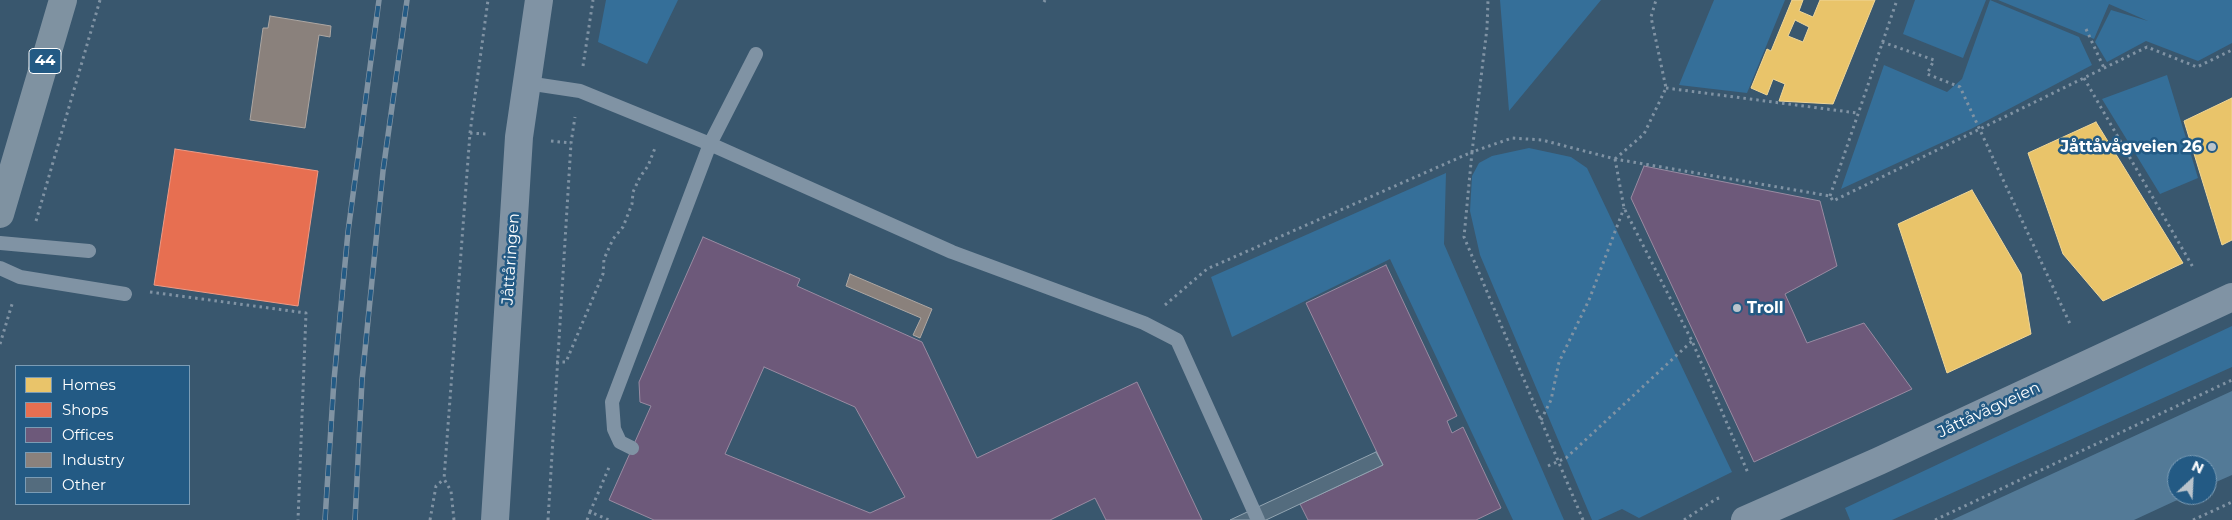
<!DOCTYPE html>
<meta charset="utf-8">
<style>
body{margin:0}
#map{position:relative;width:2232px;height:520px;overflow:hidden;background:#39576e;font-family:Montserrat,sans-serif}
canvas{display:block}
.legend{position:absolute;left:15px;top:365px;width:175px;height:140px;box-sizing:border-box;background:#235a84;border:1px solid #7b9cb5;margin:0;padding:6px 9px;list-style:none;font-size:15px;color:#fff}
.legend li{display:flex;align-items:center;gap:10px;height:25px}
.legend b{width:25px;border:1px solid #7b9cb5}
.north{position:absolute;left:2167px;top:455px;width:50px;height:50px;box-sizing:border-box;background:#235a84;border:1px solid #7b9cb5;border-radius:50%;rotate:25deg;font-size:14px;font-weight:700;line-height:20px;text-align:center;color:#fff}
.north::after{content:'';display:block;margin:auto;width:18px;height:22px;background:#bac4cc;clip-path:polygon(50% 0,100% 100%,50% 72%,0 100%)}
</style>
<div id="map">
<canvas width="2232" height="520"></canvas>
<ul class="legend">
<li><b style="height:14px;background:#e9c46a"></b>Homes</li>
<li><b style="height:14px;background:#e76f51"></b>Shops</li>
<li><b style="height:14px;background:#6d597a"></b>Offices</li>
<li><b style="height:14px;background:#8a817c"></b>Industry</li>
<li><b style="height:14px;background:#546c7e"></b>Other</li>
</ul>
<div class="north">N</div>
</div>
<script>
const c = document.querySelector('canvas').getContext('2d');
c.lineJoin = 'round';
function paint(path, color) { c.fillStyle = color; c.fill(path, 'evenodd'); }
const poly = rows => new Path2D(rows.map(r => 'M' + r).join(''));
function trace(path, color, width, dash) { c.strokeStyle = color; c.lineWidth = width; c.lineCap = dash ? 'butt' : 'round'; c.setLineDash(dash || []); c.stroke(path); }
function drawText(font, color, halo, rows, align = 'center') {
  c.font = font + ' Montserrat,sans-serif'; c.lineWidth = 5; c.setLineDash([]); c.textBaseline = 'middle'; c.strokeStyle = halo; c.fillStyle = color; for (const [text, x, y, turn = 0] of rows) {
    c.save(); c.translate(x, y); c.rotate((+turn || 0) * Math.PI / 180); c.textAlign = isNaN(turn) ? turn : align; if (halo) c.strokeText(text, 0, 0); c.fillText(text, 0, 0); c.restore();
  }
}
const green = poly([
 [606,0,678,0,647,64,598,42],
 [1500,0,1601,0,1509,111],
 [1714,0,1785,0,1747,93,1679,85],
 [1915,0,1986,0,1963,58,1903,34],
 [1990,0,2079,37,2092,65,1971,129,1841,189,1884,65,1947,92,1962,79],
 [1998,0,2232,0,2232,43,2198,61,2146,41,2107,62,2095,42,2111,10,2148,21,2109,4,2094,39],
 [2167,75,2198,178,2160,194,2102,99],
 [1529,148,1571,157,1587,168,1732,472,1639,518,1622,509,1598,520,1592,520,1480,255,1470,211,1472,176,1479,163,1492,156],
 [1446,173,1444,244,1564,520,1513,520,1390,259,1232,337,1211,277],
 [2232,326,2232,367,1892,520,1850,520,1845,508]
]);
const water = poly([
 [2232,391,2232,475,2207,486,2207,465,2177,465,2177,495,2188,495,2134,520,1952,520]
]);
const homes = poly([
 [1792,0,1803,0,1799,11,1813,17,1820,0,1875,0,1833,104,1779,101,1785,84,1773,79,1767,95,1751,88,1767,49,1771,51,1792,0],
 [1795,20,1809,27,1803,42,1788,36,1795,20],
 [2232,98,2232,240,2222,245,2184,121,2232,98],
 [2096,122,2183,263,2103,301,2063,254,2028,153,2096,122],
 [1972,190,2021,274,2031,334,1947,373,1898,224,1972,190]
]);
const shops = poly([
 [175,149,318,171,298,306,154,285,175,149]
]);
const offices = poly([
 [1644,166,1820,201,1837,266,1785,294,1807,343,1864,323,1912,389,1754,462,1631,198,1644,166],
 [703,237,800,279,797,286,922,342,977,458,1137,382,1202,520,1106,520,1095,498,1050,520,654,520,609,500,651,406,640,402,639,382,703,237],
 [764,367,855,407,905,497,870,513,725,454,764,367],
 [1386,265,1457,416,1447,421,1452,433,1463,427,1501,508,1476,520,1308,520,1300,504,1383,465,1306,303,1386,265]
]);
const industry = poly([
 [270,16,331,26,330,37,319,35,305,128,250,120,263,28,268,28,270,16],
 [850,274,932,309,920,338,913,335,921,318,846,286,850,274]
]);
const building = poly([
 [1376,452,1383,465,1266,520,1230,520,1376,452]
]);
const path = poly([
 [1044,2,1045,0],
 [2086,29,2104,68],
 [1882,42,1934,60,1927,74,1960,87,2071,326],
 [583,66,593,0],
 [2084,78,2194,269],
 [1666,88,1857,113],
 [470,133,487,134],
 [551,141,571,143],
 [1615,159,1624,208,1692,341,1748,473],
 [1615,159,1644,134,1666,88,1651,17,1656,0],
 [1830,196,1897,0],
 [36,221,100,0],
 [150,292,306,313,298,520],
 [1165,305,1207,269,1472,152,1487,28,1488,0],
 [0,344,13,301],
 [556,362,566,362,603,274,604,259,613,239,623,227,632,204,633,192,640,177,648,166,655,148],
 [1541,420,1551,400,1559,362,1589,300,1624,208],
 [1548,466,1566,458,1692,341],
 [590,512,610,465],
 [430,520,436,486,444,479],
 [454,520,451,491,444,479,470,133,488,0],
 [548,520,571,143,575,117],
 [587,520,590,512,609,520],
 [1583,520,1464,237,1472,152,1512,138,1542,140,1615,159,1830,196,1833,201,2147,47,2197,67,2232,50],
 [1684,520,1716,499,1722,497],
 [1935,520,2232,380],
 [2193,520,2232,502]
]);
const service = poly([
 [527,83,580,91,710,144,952,252,1144,323,1177,340,1258,520],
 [0,243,89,251],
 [0,268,20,277,125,294],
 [632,448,620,442,614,429,612,402,710,144,756,54]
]);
const minor = poly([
 [495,520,519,137,539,0]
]);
const tertiary = poly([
 [1745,520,1879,461,2232,297]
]);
const primary = poly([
 [0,214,63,0]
]);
const rail = poly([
 [325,520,334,380,348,232,379,0],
 [355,520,362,380,383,171,407,0]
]);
const markers = [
 [2212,147,5,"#bac4cc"],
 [1737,308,5,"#bac4cc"]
];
const shields = [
 [45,61,32]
];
const shieldNames = [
 ["44",45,61]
];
const poiNames = [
 ["Jåttåvågveien 26",2202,147],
 ["Troll",1747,308,"left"]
];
const streetNames = [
 ["Jåttåringen",511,259,-86],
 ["Jåttåvågveien",1989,410,-25]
];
paint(green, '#356f99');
paint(water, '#537a97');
paint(homes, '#e9c46a');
trace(homes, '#f0d697', 1);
paint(shops, '#e76f51');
trace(shops, '#ee9a85', 1);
paint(offices, '#6d597a');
trace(offices, '#998ba2', 1);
paint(industry, '#8a817c');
trace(industry, '#ada7a3', 1);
paint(building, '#546c7e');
trace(building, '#93a5b2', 1);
trace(path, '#8093a4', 3, [2.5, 4]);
trace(service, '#8093a4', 14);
trace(minor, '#8093a4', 28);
trace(tertiary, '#8093a4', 28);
trace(primary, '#7f92a1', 28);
trace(rail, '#8093a3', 5.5);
trace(rail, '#235a84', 4, [11]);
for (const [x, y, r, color] of markers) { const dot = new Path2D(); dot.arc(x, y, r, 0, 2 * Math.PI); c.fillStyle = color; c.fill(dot); trace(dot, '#235a84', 2); }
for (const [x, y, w] of shields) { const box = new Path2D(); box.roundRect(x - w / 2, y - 12.5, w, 25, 4); c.fillStyle = '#235a84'; c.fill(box); trace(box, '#fff', 1); }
drawText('bold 15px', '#fff', null, shieldNames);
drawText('bold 16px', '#fff', '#235a84', poiNames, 'right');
drawText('16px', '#fff', '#235a84', streetNames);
</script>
